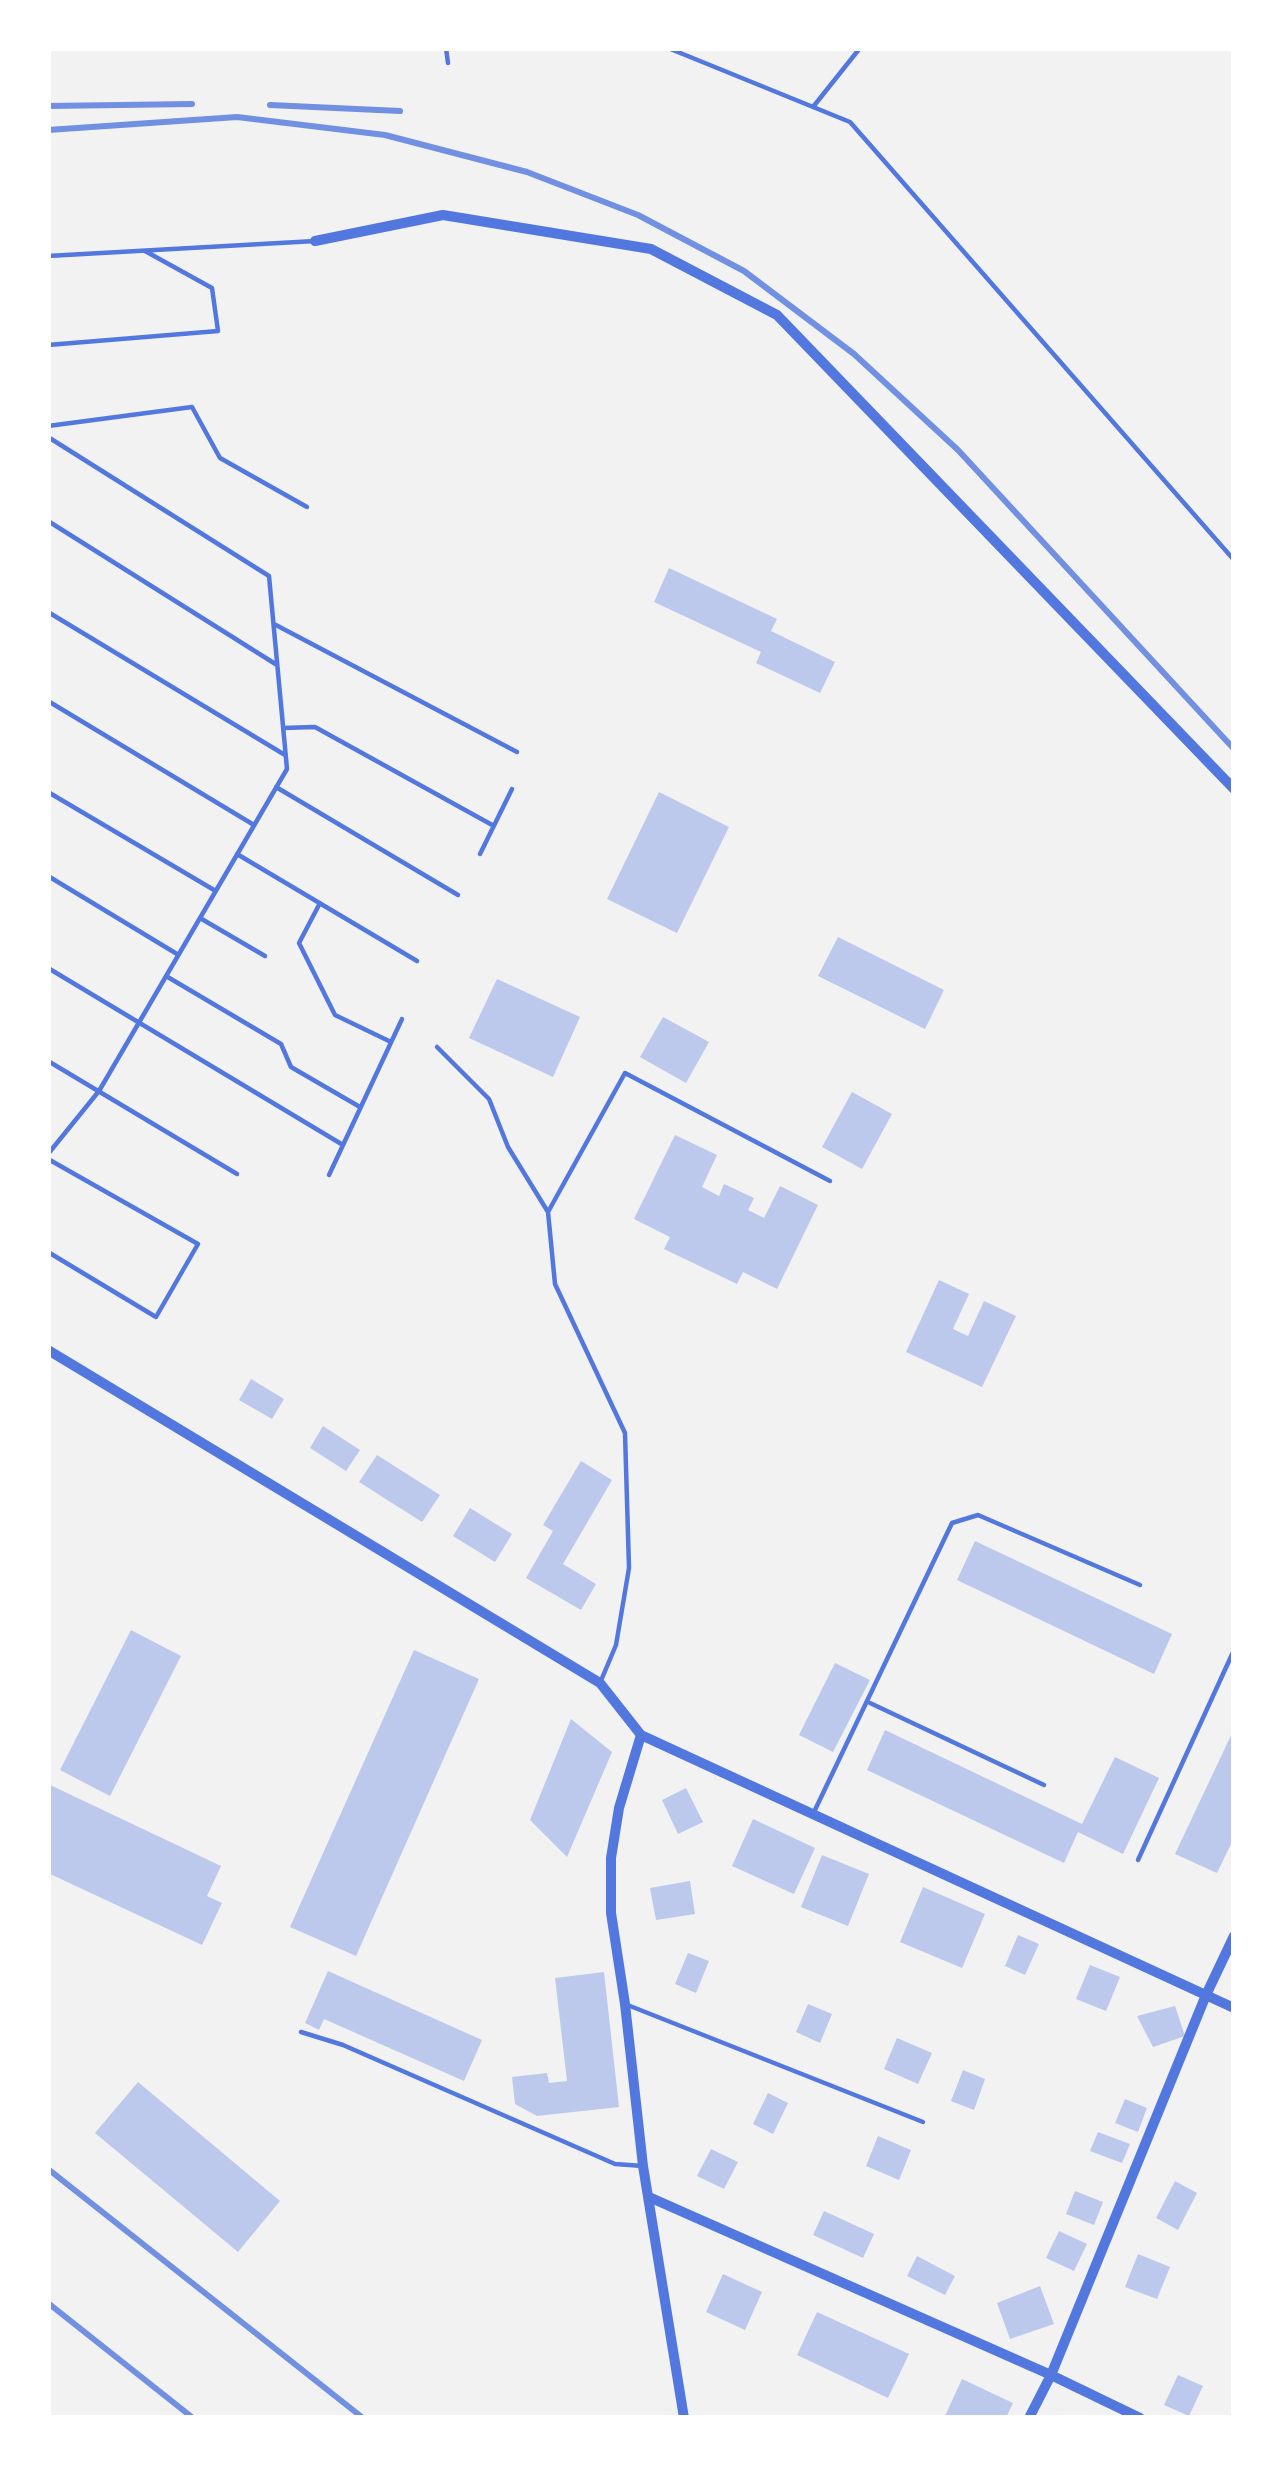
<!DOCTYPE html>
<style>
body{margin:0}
#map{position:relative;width:1282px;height:2466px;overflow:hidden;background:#f2f2f2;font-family:"Sofia Sans Condensed",sans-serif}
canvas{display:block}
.frame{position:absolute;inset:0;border:51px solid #fff;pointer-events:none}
</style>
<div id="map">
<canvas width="1282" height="2466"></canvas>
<div class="frame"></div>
</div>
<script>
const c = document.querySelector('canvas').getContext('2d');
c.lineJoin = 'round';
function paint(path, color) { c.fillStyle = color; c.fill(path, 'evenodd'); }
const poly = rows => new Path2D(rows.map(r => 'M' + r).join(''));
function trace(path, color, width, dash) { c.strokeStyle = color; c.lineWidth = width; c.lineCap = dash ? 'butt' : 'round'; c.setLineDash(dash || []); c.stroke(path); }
const building = poly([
 [669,568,777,619,771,631,835,662,820,693,756,663,761,652,654,602],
 [659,792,729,827,677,933,607,899],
 [838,937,944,990,925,1029,818,976],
 [497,979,580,1017,553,1077,469,1038],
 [663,1017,709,1042,686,1083,640,1057],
 [852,1092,892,1114,862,1169,822,1147],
 [675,1135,717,1155,702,1187,719,1196,724,1184,754,1198,748,1210,764,1218,780,1186,818,1205,777,1289,743,1272,737,1284,664,1249,670,1237,634,1219],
 [939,1280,969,1294,953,1329,968,1336,984,1301,1016,1316,982,1387,906,1352],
 [251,1379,284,1399,272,1419,239,1400],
 [323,1426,360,1450,346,1471,310,1448],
 [377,1455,440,1495,422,1522,359,1482],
 [581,1461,612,1480,563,1564,596,1584,581,1610,526,1578,553,1531,543,1525],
 [470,1508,512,1534,495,1562,453,1536],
 [975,1541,1172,1634,1154,1674,957,1580],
 [131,1630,181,1656,110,1796,60,1770],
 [414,1650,479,1679,356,1956,290,1927],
 [835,1663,870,1680,833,1752,799,1735],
 [571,1719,612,1752,567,1857,530,1820],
 [1234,1729,1234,1838,1217,1873,1175,1854],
 [885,1730,1082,1824,1115,1757,1159,1778,1123,1854,1078,1832,1064,1863,867,1770],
 [48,1784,221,1866,207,1896,222,1903,202,1945,48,1873],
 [686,1788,703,1822,678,1834,662,1800],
 [753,1819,815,1848,794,1894,732,1866],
 [822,1855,869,1874,848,1926,801,1907],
 [690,1881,695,1914,656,1920,650,1888],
 [923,1887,985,1914,962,1968,900,1942],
 [1018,1935,1039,1944,1025,1975,1005,1966],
 [688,1953,709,1961,696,1993,675,1984],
 [1090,1965,1120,1977,1106,2011,1076,1999],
 [328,1971,482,2040,464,2081,324,2019,319,2030,305,2023],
 [604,1972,619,2107,537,2116,515,2104,512,2077,547,2073,549,2083,567,2081,555,1978],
 [808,2004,832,2014,820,2043,796,2032],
 [1175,2006,1185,2036,1153,2047,1137,2016],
 [897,2038,932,2053,918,2084,884,2069],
 [963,2070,985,2079,974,2110,951,2101],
 [138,2082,280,2201,238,2252,95,2133],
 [768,2093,788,2103,773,2134,753,2124],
 [1125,2099,1147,2108,1138,2132,1115,2123],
 [1098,2132,1130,2144,1122,2163,1090,2151],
 [878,2136,911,2150,899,2180,866,2166],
 [711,2149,738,2162,724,2189,697,2176],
 [1175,2181,1197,2193,1178,2230,1156,2218],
 [1075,2191,1103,2202,1094,2225,1066,2214],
 [824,2211,874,2234,863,2258,813,2235],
 [1059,2231,1087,2244,1074,2271,1046,2258],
 [1138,2254,1170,2267,1157,2299,1125,2287],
 [917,2256,955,2276,945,2295,907,2276],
 [723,2274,762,2292,745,2330,706,2312],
 [1040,2286,1054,2324,1010,2339,997,2303],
 [817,2312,909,2354,888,2398,797,2355],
 [1178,2375,1203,2386,1189,2416,1164,2405],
 [962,2379,1013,2403,1006,2418,944,2418]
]);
const service = poly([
 [446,48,448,63],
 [668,48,850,122,1234,560],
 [813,107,860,48],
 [48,256,315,241],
 [48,345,218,331,212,288,145,251],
 [48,426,192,407,220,458,307,507],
 [48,437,269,576,287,769,99,1091,48,1154],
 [48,521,277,665],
 [48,612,285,755],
 [274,624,517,752],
 [48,701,254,825],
 [283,728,315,727,494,826],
 [276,787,458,895],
 [48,792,214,890],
 [237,854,417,961],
 [480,854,512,789],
 [48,876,177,954],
 [320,903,299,943,335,1015,391,1042],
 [200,918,265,956],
 [48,968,343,1145],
 [166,976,281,1044,291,1067,360,1107],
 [437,1047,489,1099,508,1147,548,1212],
 [48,1061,237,1174],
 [48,1159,198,1244,156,1317,48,1252],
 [329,1175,402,1019],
 [600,1683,616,1645,629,1568,625,1433,555,1284,548,1212,625,1073,830,1181],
 [870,1703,1044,1785],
 [814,1812,952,1523,978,1515,1140,1585],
 [1138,1860,1234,1650],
 [625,2004,923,2122],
 [301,2032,343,2045,615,2164,643,2166]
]);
const minor = poly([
 [315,241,443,215,651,249,777,315,1234,789],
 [48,1350,600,1683,641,1735,1234,2008],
 [641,1735,619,1808,611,1858,611,1913,625,2004,643,2166,684,2418],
 [649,2197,1051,2375,1140,2418],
 [1029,2418,1051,2375,1206,1995,1234,1936]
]);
const rail = poly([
 [270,105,400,111],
 [48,106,192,104],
 [48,130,237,117,385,135,527,172,638,215,744,271,854,354,958,450,1234,749],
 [48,2169,363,2418],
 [48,2303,193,2418]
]);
paint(building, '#bdc9ec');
trace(service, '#5277de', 4.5);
trace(minor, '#5277de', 10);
trace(rail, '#7290e2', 6);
</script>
